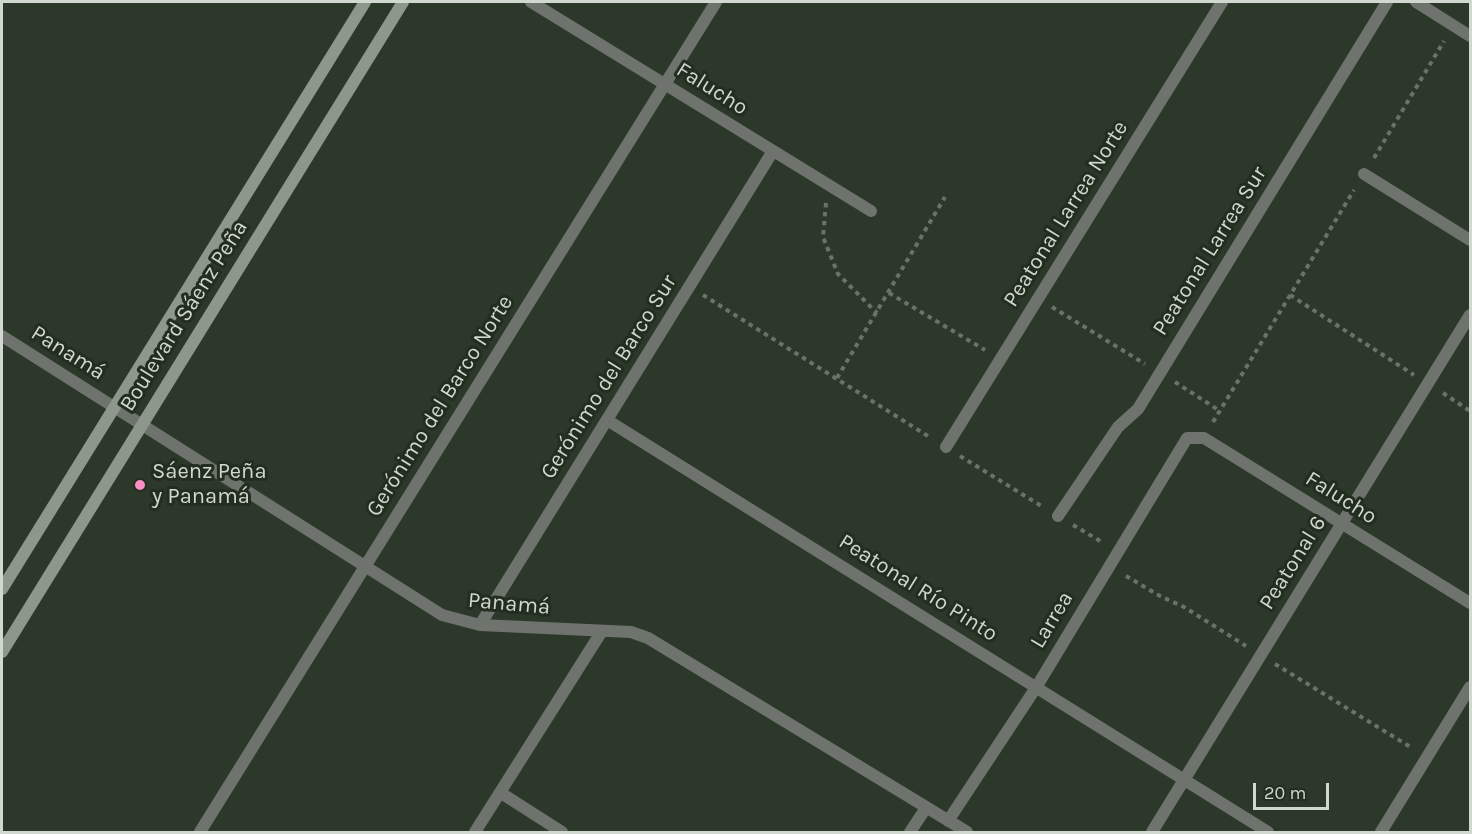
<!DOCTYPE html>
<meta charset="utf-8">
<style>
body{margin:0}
#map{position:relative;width:1472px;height:834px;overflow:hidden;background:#2c382a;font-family:Karla,sans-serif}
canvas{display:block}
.frame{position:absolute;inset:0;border:3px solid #d1d8cf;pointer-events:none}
.scale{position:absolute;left:1253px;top:783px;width:76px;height:27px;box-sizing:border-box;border:3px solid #d1d8cf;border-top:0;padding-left:8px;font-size:18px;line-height:21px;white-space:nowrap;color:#d1d8cf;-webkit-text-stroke:4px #232e20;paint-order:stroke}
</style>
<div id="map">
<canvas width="1472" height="834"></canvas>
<div class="frame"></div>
<div class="scale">20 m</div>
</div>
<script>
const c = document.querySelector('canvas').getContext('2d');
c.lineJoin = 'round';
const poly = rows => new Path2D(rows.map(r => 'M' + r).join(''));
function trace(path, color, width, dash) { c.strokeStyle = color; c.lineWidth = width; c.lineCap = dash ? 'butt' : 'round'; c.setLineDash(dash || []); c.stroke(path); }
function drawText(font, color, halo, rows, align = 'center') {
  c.font = font + ' Karla,sans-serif'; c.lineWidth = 6; c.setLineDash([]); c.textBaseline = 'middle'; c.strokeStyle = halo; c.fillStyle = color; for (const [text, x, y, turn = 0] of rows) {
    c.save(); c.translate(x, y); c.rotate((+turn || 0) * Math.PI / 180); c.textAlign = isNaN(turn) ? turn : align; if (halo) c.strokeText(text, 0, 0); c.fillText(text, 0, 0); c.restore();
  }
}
const path = poly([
 [1374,158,1444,41],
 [826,203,823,237,838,274,877,313],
 [889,293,985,350],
 [703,295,931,438],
 [1290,295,1414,375],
 [1052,307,1145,364],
 [837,378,945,197],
 [1175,382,1220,411],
 [1443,393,1470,411],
 [1213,422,1354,190],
 [960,456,1043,507],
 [1073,525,1102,542],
 [1126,576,1160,596,1184,607,1246,646],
 [1275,664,1412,748]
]);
const street = poly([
 [531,2,871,211],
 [1416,2,1470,36],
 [1364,174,1470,240],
 [2,336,442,615,480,625,631,632,648,638,967,832],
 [607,420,1268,832],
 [946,447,1222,2],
 [1058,516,1118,427,1138,409,1387,2],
 [480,625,773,151],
 [501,793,562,832],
 [948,821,1037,686,1187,438,1204,438,1470,603],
 [200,832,716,2],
 [475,832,602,631],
 [910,832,926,808],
 [1152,832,1470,315],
 [1381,832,1470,687]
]);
const secondary = poly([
 [2,589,365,2],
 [2,652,403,2]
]);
const markers = [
 [140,485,6,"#fb8fc5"]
];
const streetNames = [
 ["Falucho",712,89,32],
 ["Peatonal Larrea Norte",1066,214,-58],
 ["Peatonal Larrea Sur",1210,251,-58],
 ["Boulevard Sáenz Peña",184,316,-58],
 ["Panamá",68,353,32],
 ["Gerónimo del Barco Sur",609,377,-58],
 ["Gerónimo del Barco Norte",440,406,-58],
 ["Falucho",1341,498,32],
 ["Peatonal 6",1293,563,-58],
 ["Peatonal Río Pinto",918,588,32],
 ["Panamá",509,604,5],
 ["Larrea",1052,620,-59]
];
const poiNames = [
 ["Sáenz Peña",152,472],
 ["y Panamá",152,497]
];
trace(path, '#697467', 4, [4.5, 4.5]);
trace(street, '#6e746d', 12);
trace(secondary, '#8e978c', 12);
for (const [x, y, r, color] of markers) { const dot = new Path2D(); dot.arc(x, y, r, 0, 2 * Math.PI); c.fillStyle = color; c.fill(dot); trace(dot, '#232e20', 2); }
drawText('22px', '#d1d8cf', '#232e20', streetNames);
drawText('22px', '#d1d8cf', '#232e20', poiNames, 'left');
</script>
